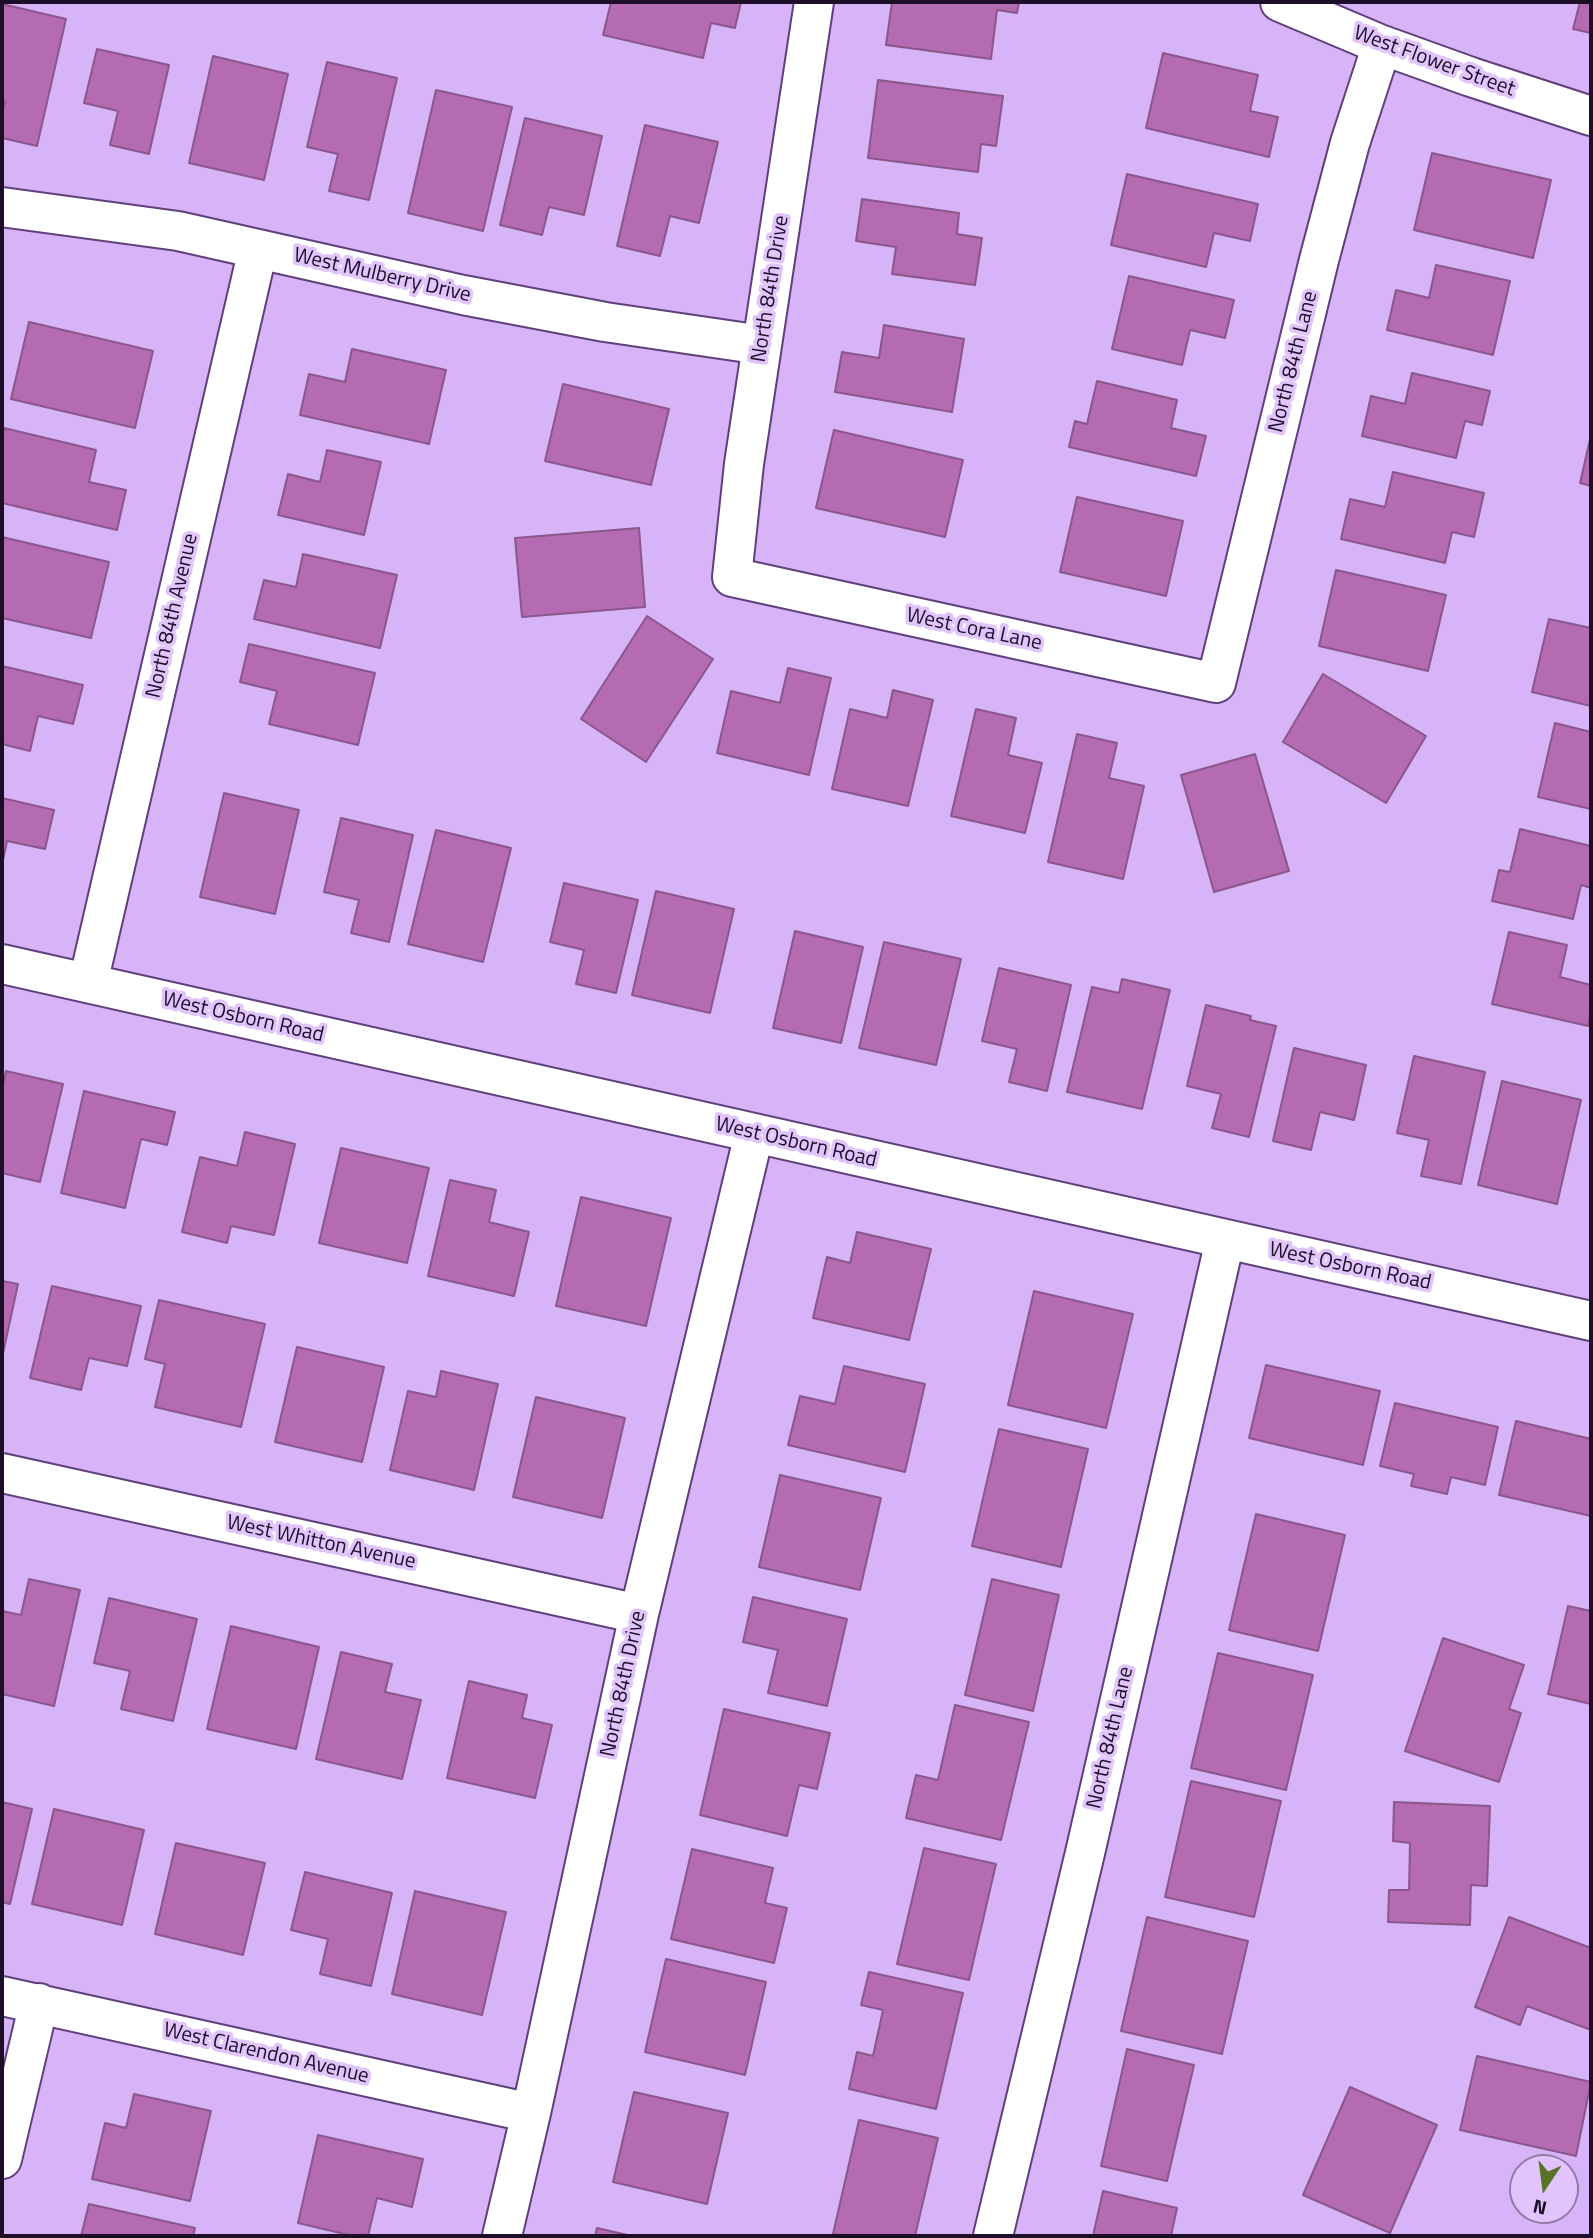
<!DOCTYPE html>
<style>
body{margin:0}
#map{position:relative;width:1593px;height:2238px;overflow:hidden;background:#d7b4f7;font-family:"Titillium Web",sans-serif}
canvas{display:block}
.frame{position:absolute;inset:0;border:4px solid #1c0f27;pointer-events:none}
.north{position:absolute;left:1509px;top:2154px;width:70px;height:70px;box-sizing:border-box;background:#e0c4fb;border:2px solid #927ca6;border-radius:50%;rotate:193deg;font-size:19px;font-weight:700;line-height:28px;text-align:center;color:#1c0f27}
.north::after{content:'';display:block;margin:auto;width:24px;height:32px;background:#567328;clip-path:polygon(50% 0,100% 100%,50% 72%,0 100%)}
</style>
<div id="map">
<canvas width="1593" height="2238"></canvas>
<div class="frame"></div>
<div class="north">N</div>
</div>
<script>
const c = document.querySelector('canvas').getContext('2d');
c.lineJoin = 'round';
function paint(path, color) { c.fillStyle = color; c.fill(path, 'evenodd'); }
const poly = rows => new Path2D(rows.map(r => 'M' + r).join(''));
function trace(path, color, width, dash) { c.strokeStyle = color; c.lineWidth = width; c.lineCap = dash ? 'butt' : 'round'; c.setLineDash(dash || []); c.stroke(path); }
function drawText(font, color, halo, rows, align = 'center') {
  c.font = font + ' "Titillium Web",sans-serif'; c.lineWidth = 7; c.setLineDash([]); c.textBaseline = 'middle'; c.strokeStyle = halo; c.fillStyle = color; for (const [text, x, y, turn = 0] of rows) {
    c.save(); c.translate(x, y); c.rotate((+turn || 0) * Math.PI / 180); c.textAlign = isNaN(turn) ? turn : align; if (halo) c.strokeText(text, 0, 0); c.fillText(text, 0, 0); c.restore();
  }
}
const building = poly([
 [611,2,741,2,735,28,711,23,703,58,603,35,611,2],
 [892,2,1019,2,1017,13,997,10,991,59,886,45,892,2],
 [1580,2,1591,2,1591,33,1573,29,1580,2],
 [2,4,66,19,37,146,2,138,2,115,5,102,2,101,2,4],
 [97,49,169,65,149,154,110,145,118,111,84,103,97,49],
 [1163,53,1258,75,1250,111,1278,117,1269,157,1146,128,1163,53],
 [213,56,288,74,264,180,189,163,213,56],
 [327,62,397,78,369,200,329,191,338,154,307,147,327,62],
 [878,80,1003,96,996,146,981,144,978,172,868,158,878,80],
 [436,90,512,107,483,231,408,213,436,90],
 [525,118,602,136,584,215,549,207,542,235,500,225,525,118],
 [645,125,718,142,699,223,670,216,660,256,617,246,645,125],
 [1432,153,1551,180,1533,258,1414,230,1432,153],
 [1127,174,1258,204,1250,241,1214,233,1206,267,1111,245,1127,174],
 [862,199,959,213,957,234,982,238,975,285,892,274,896,247,856,241,862,199],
 [1436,265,1510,281,1493,355,1387,330,1396,290,1429,298,1436,265],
 [1129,276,1234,300,1225,338,1190,330,1182,365,1112,349,1129,276],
 [29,322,153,351,135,428,11,399,29,322],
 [884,325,964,339,952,412,835,392,842,352,879,358,884,325],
 [352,349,446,370,429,444,300,415,309,374,345,382,352,349],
 [1412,373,1490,391,1482,425,1465,421,1456,458,1362,436,1371,396,1405,404,1412,373],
 [1097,381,1177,400,1171,428,1206,436,1196,476,1069,447,1075,421,1087,424,1097,381],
 [563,384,669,409,651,485,545,461,563,384],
 [4,428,96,450,89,482,126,490,117,530,2,503,2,439,4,428],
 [834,430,963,460,945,537,816,508,834,430],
 [1591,435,1591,486,1580,483,1591,435],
 [327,450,381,462,364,535,278,515,288,474,320,482,327,450],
 [1393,472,1484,493,1474,537,1452,532,1445,563,1341,539,1350,499,1385,507,1393,472],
 [1077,497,1183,521,1166,596,1060,572,1077,497],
 [639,528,645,607,522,617,515,538,639,528],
 [2,537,109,562,91,638,2,618,2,537],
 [303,554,397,575,380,648,254,619,264,580,296,587,303,554],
 [1336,570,1446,595,1428,671,1319,646,1336,570],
 [647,616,713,659,646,762,581,719,647,616],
 [1549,619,1591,628,1591,706,1532,692,1549,619],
 [249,644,375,673,358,745,269,724,277,691,240,682,249,644],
 [2,666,83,685,73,724,38,716,30,751,2,744,2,666],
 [788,668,831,678,809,775,717,753,731,691,780,703,788,668],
 [1323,674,1426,736,1386,803,1283,742,1323,674],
 [893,690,933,700,908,806,832,789,850,709,887,718,893,690],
 [976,709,1016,718,1008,755,1042,763,1025,833,951,816,976,709],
 [1555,723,1591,732,1591,809,1538,797,1555,723],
 [1077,734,1117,743,1109,778,1144,786,1123,879,1048,862,1077,734],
 [1255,754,1289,871,1214,892,1181,775,1255,754],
 [224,793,299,810,275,914,200,897,224,793],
 [2,798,54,810,45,849,7,841,2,865,2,798],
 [341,818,413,835,389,942,351,933,359,900,324,892,341,818],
 [1520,829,1591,846,1591,888,1581,885,1573,919,1492,901,1499,870,1510,872,1520,829],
 [436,830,511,848,483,962,408,944,436,830],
 [564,883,638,900,616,993,576,984,584,950,550,942,564,883],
 [656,891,734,909,710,1013,632,995,656,891],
 [795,931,863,947,841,1043,773,1028,795,931],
 [1509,932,1567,945,1560,977,1591,985,1591,1010,1588,1026,1492,1004,1509,932],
 [884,942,961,959,936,1065,859,1048,884,942],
 [999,968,1071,985,1047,1091,1009,1082,1017,1049,982,1041,999,968],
 [1122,979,1170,990,1142,1109,1067,1092,1092,987,1119,993,1122,979],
 [1206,1005,1251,1016,1250,1020,1276,1026,1249,1137,1212,1128,1221,1094,1187,1086,1206,1005],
 [1294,1048,1366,1065,1354,1120,1320,1112,1311,1150,1273,1141,1294,1048],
 [1414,1056,1485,1072,1461,1184,1421,1176,1429,1140,1397,1133,1414,1056],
 [6,1071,63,1084,40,1182,2,1173,2,1090,6,1071],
 [1502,1081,1581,1100,1557,1204,1478,1185,1502,1081],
 [84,1091,175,1112,167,1145,141,1139,125,1208,61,1193,84,1091],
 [245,1132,295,1144,274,1235,231,1226,227,1243,182,1232,200,1157,237,1166,245,1132],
 [341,1148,429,1168,407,1263,319,1243,341,1148],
 [450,1180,496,1190,489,1222,529,1232,514,1296,428,1276,450,1180],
 [581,1197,671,1218,646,1326,556,1306,581,1197],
 [857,1232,931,1249,909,1340,813,1318,827,1257,850,1263,857,1232],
 [2,1281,18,1284,2,1358,2,1281],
 [52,1286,141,1306,127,1366,89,1358,81,1390,30,1378,52,1286],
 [1034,1291,1133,1314,1106,1428,1008,1405,1034,1291],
 [159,1300,265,1324,241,1427,155,1407,165,1364,145,1359,159,1300],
 [297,1347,384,1367,362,1462,275,1442,297,1347],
 [1266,1365,1380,1391,1363,1465,1249,1438,1266,1365],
 [844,1366,925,1384,905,1472,788,1445,800,1396,835,1404,844,1366],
 [441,1371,498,1384,474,1490,390,1470,408,1391,436,1397,441,1371],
 [536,1397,625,1418,602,1518,513,1497,536,1397],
 [1395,1403,1498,1427,1485,1485,1451,1477,1447,1494,1411,1486,1414,1474,1380,1466,1395,1403],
 [1516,1421,1591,1439,1591,1516,1499,1495,1516,1421],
 [999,1429,1088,1449,1061,1567,972,1546,999,1429],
 [780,1475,881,1498,860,1590,759,1567,780,1475],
 [1256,1514,1345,1535,1318,1651,1229,1630,1256,1514],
 [29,1579,80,1590,54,1706,2,1694,2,1611,21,1615,29,1579],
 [992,1579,1059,1595,1033,1711,965,1695,992,1579],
 [753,1597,847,1619,827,1706,768,1693,778,1650,743,1642,753,1597],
 [109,1598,197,1619,173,1721,121,1709,130,1671,94,1663,109,1598],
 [1568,1606,1591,1611,1591,1704,1548,1694,1568,1606],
 [231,1626,319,1647,296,1749,207,1729,231,1626],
 [1443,1638,1524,1665,1509,1709,1521,1713,1499,1782,1405,1751,1443,1638],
 [341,1652,392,1664,385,1692,421,1700,402,1779,316,1759,341,1652],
 [1218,1653,1313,1675,1286,1790,1191,1768,1218,1653],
 [469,1681,527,1695,522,1718,552,1725,535,1798,447,1778,469,1681],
 [955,1705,1029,1722,1001,1840,906,1818,916,1775,938,1780,955,1705],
 [724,1709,830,1733,817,1789,799,1785,787,1836,700,1815,724,1709],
 [1191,1781,1281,1801,1254,1917,1165,1897,1191,1781],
 [2,1802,32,1809,10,1904,2,1902,2,1802],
 [1394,1802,1490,1806,1487,1886,1471,1885,1470,1925,1388,1922,1389,1890,1409,1890,1410,1843,1393,1841,1394,1802],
 [54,1809,144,1830,122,1925,32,1904,54,1809],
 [176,1843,265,1863,243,1955,155,1934,176,1843],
 [924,1848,996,1864,969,1980,897,1964,924,1848],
 [692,1849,773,1868,765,1903,787,1908,774,1963,671,1939,692,1849],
 [305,1872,392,1893,371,1986,320,1974,328,1939,291,1930,305,1872],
 [415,1891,506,1912,482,2015,392,1994,415,1891],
 [1147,1917,1248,1941,1222,2054,1121,2031,1147,1917],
 [1509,1917,1591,1948,1591,2030,1527,2006,1520,2025,1475,2007,1509,1917],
 [666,1959,766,1982,745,2075,645,2052,666,1959],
 [869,1972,963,1993,936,2109,849,2089,857,2052,873,2056,883,2010,861,2005,869,1972],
 [1127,2049,1194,2065,1167,2181,1101,2166,1127,2049],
 [1477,2056,1591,2082,1576,2156,1460,2130,1477,2056],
 [1350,2087,1437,2125,1390,2233,1303,2195,1350,2087],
 [634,2092,728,2113,707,2204,613,2182,634,2092],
 [134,2094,211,2111,190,2201,92,2179,105,2123,126,2128,134,2094],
 [859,2120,938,2138,915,2236,843,2236,833,2234,859,2120],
 [318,2135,423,2159,412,2207,377,2198,368,2236,353,2236,298,2223,318,2135],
 [1103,2191,1177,2208,1171,2236,1093,2236,1103,2191],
 [89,2204,195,2228,193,2236,81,2236,89,2204],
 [597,2228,632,2236,595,2236,597,2228]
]);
const minor = poly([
 [814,2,744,464,732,577,1216,683,1319,260,1350,143,1382,45],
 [1280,2,1382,45,1471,77,1591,116],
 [2,207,178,231,463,295,605,322,762,345],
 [88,983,258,249],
 [2,1473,639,1614],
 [2,1996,531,2113],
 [2,2159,39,2003],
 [502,2236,531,2113,639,1614,754,1134],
 [993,2236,1085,1853,1225,1240]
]);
const tertiary = poly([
 [2,964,1591,1321]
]);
const streetNames = [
 ["West Flower Street",1434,62,20],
 ["West Mulberry Drive",382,276,13],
 ["North 84th Drive",771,289,-81],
 ["North 84th Lane",1294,362,-76],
 ["North 84th Avenue",173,616,-77],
 ["West Cora Lane",974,630,12],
 ["West Osborn Road",243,1018,13],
 ["West Osborn Road",796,1143,13],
 ["West Osborn Road",1350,1267,12],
 ["West Whitton Avenue",321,1543,12],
 ["North 84th Drive",624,1684,-78],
 ["North 84th Lane",1111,1738,-77],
 ["West Clarendon Avenue",266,2054,13]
];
paint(building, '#b46bb2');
trace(building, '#8b578a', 2);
trace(minor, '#60407b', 42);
trace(tertiary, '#60407b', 42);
trace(minor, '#fff', 38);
trace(tertiary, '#fff', 38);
drawText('21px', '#1c0f27', '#e0c4fb', streetNames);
</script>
